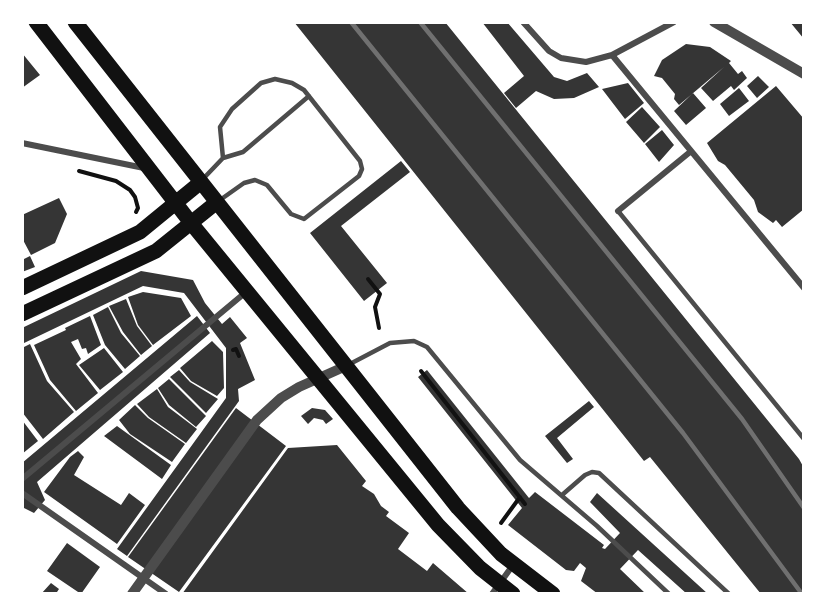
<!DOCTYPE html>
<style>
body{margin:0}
#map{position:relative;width:826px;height:616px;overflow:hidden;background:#fff;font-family:Jost,sans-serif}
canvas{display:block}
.frame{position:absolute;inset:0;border:24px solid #fff;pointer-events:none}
</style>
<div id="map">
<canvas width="826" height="616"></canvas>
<div class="frame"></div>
</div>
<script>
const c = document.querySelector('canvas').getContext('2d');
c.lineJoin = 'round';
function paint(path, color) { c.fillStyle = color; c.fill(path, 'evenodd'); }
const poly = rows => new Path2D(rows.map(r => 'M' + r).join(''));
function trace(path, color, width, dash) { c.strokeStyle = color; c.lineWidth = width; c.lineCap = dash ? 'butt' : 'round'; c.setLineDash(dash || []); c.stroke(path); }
const building = poly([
 [294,22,445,22,799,459,804,468,804,594,761,594,650,457,644,461],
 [482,22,507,22,554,77,567,81,587,73,599,87,574,98,554,99,536,91,516,108,504,93,524,76],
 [790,22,804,22,804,39],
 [686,44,710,47,731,61,729,63,738,74,742,71,747,78,734,90,731,86,713,101,701,88,724,67,679,105,674,99,675,94,662,78,654,76,662,60],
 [22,53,40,75,22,88],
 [758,76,769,87,757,98,747,86],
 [628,83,644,103,625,119,602,89],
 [776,86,804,119,804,209,782,227,776,220,773,223,758,212,754,200,725,165,718,161,707,143],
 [739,88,749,101,729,116,720,104],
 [693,93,706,108,686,125,674,111],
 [642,107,660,127,644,143,626,122],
 [662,130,674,145,659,162,645,144],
 [401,161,410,172,341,226,387,283,364,301,310,233],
 [59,198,67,214,55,243,31,255,22,238,22,215],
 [30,256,35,267,22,272,22,260],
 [141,271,193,280,205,303,222,324,230,317,247,338,240,343,255,380,238,389,239,401,127,556,117,549,226,398,226,348,184,293,143,286,22,344,22,328],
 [143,292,181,298,191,316,153,345,138,325,128,297],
 [126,299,137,326,152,346,141,355,123,332,109,306],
 [108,307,121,333,140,356,125,369,105,345,93,315],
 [90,316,101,345,88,354,86,348,82,349,78,339,71,342,81,359,76,364,98,393,76,411,50,380,34,345,66,330,65,328],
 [197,316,210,333,37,482,45,500,34,513,22,507,22,463],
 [212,341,223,352,224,388,217,396,191,381,180,368],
 [30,344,47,381,74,412,43,439,22,412,22,348],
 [104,348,123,372,100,390,79,365],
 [179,370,190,382,218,399,206,413,170,377],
 [427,370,529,498,535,492,604,545,602,548,605,549,620,533,590,502,597,493,708,594,687,594,638,550,620,569,646,594,598,594,581,581,586,568,580,563,574,571,566,570,508,525,522,508,418,377],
 [169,379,206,416,196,427,169,405,158,388],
 [157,389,168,407,197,429,186,443,149,417,137,404],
 [589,401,594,407,557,438,573,459,567,463,545,436],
 [135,405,148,418,185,444,172,462,130,434,119,420],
 [236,408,286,446,179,592,128,557],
 [312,408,325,410,333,419,326,424,323,420,314,418,308,424,301,416],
 [22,420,38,441,22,454],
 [117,426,171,465,162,479,104,436],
 [337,445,366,481,362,486,374,494,381,506,389,512,386,516,409,533,398,549,427,571,433,563,469,594,182,594,288,448],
 [78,451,84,457,74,475,121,505,129,493,145,505,117,544,44,492,70,457],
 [67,543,100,567,81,594,47,571],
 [51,583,59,589,57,592,59,594,41,594]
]);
const path = poly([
 [79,171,116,181,130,190,135,197,138,208,136,212],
 [368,279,380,294,375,307,379,328],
 [233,350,236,349,239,356],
 [421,371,525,504],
 [501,523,520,497]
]);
const service = poly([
 [223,158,243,152,309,96],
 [202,180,223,158,220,127,232,109,261,83,275,79,292,83,304,90,360,161,362,169,359,176,304,219,291,214,267,185,255,180,244,183,220,200],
 [618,211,804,439],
 [348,365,390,343,414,341,427,347,520,460,597,526,669,594],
 [562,495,585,475,592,472,599,473,729,594]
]);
const minor = poly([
 [523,22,549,51,561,58,586,62,612,55,674,22],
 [612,55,804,288],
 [22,143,144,168],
 [618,211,690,152],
 [22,479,246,292],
 [22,493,166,594],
 [492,594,513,565]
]);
const tertiary = poly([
 [714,22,804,74],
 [132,594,257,420,281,398,299,387,346,366]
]);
const primary = poly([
 [36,22,191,223,438,525,480,568,513,594],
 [75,22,458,508,501,554,553,594],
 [22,288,140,232,201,182],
 [22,314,156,251,217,202]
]);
const rail = poly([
 [351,22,683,433,802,594],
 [420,22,742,419,804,508]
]);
paint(building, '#353535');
trace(path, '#111', 4);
trace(service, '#4c4c4c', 4.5);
trace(minor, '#4c4c4c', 6);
trace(tertiary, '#4c4c4c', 10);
trace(primary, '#111', 15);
trace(rail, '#707070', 4.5);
</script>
